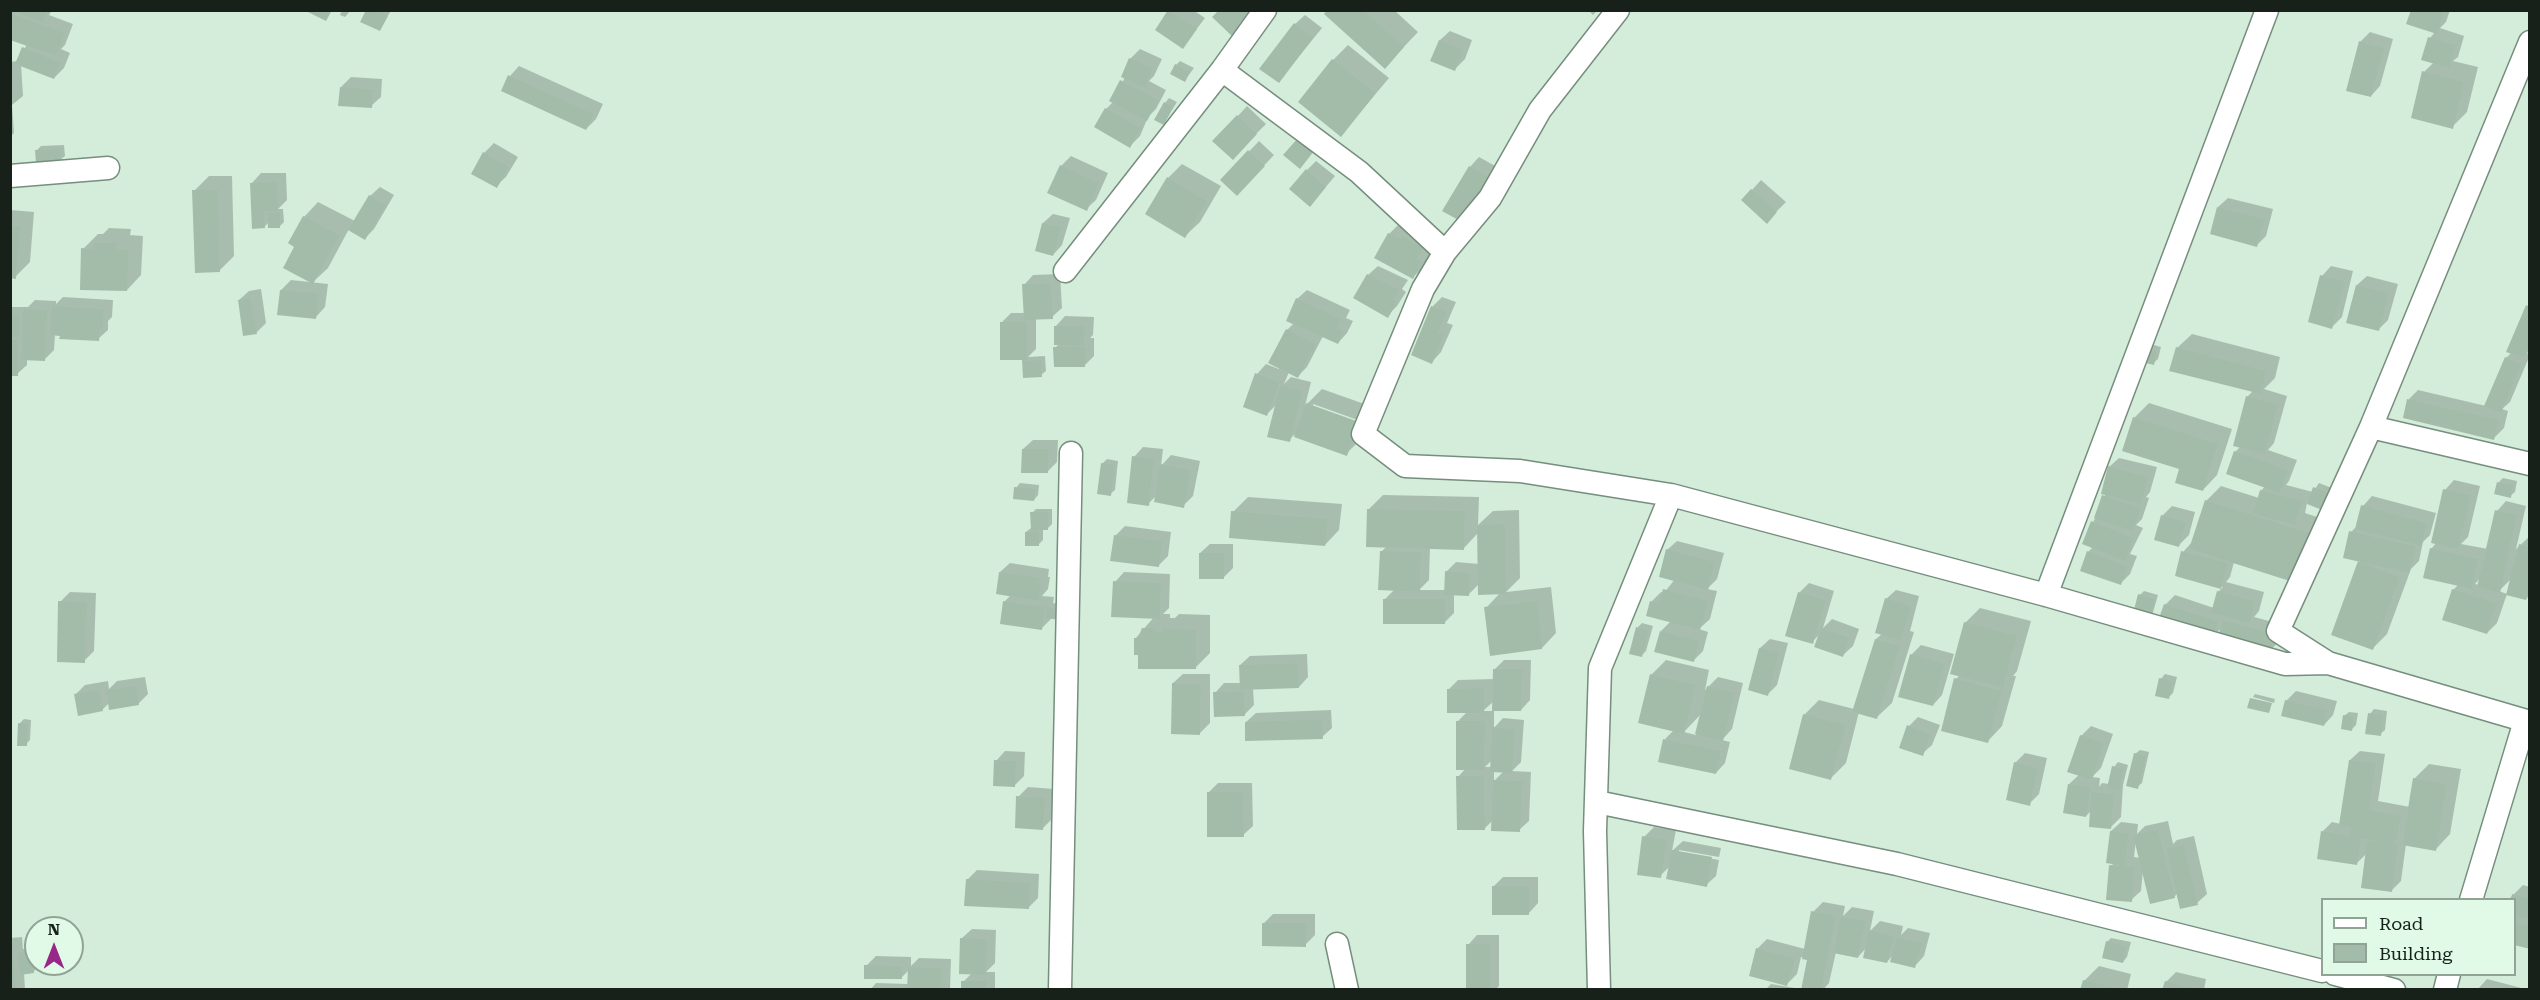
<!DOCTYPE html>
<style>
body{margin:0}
#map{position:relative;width:2540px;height:1000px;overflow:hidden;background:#d3edda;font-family:"Roboto Serif",serif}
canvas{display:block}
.frame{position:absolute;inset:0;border:12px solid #17211a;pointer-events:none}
.legend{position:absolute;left:2321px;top:898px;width:195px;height:78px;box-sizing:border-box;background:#e0fae7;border:2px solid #90a395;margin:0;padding:8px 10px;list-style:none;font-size:18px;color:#17211a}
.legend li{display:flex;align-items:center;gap:12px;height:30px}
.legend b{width:30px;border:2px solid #90a395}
.north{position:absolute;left:24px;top:916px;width:60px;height:60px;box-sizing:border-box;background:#e0fae7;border:2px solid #90a395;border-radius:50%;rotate:0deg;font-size:16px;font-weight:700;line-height:24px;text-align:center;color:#17211a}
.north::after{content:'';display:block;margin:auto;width:21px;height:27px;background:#972888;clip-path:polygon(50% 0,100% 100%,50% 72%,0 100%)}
</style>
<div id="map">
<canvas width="2540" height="1000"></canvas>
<div class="frame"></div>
<ul class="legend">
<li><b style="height:8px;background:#fff"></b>Road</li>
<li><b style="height:16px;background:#a3bcaa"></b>Building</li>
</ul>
<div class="north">N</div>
</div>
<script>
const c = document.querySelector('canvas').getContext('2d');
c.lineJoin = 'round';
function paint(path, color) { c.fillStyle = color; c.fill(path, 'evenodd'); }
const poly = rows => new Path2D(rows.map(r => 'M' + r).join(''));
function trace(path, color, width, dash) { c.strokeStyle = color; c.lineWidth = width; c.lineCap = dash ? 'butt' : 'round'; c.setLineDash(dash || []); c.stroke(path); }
const shadow = poly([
 [10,10,52,10,49,15,73,24,65,45,61,49,70,53,64,68,54,78,21,64,23,96,12,105,14,133,10,137,10,62,18,61,27,44,10,38],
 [342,10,351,10,345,17,340,15],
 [368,10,390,10,391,11,379,29],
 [1193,10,1205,18,1183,47,1157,30,1169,11],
 [1329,10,1394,10,1418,32,1399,52],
 [1588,10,1598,10,1593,15],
 [2412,10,2450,10,2446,22,2440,28,2464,36,2458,57,2453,61,2478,67,2467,112,2452,127,2424,72,2434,62,2430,38,2435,32],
 [1305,15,1322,28,1279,81,1295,24],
 [1450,31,1472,40,1465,59,1455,69,1432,60,1440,40],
 [2370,32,2393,39,2380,86,2371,96,2360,42],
 [1348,45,1389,78,1341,135,1333,60],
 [1140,49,1162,59,1154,76,1149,81,1166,90,1156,109,1148,117,1140,136,1130,146,1096,127,1106,109,1113,102,1125,77,1130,59],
 [1180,61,1194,68,1185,80,1176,65],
 [519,66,603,104,596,119,586,129,510,76],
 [351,77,382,79,381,97,371,106,341,87],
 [1169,98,1177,102,1164,123,1165,103],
 [1247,106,1266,124,1233,157,1215,141],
 [1259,141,1274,155,1237,194,1222,180],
 [494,143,518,157,506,177,496,186,484,153],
 [64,145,65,156,60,160,37,150,41,146],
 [1071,156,1108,173,1096,200,1086,209,1061,166],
 [1479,157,1497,167,1471,210,1470,167],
 [1316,161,1335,176,1319,195,1307,170],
 [1182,164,1221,186,1200,222,1185,236,1168,178],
 [261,173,286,173,287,200,278,209,283,209,284,222,280,226,269,222,264,227,252,183],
 [209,176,232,176,234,256,219,271,194,191],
 [1761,180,1786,202,1776,212,1743,200],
 [380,187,394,195,374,229,365,238,349,229,328,268,313,282,296,246,304,217,318,202,355,221,370,196],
 [2228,198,2273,209,2266,236,2257,245,2218,207],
 [10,210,34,212,30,262,15,277,10,277],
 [1053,214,1070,218,1062,245,1053,255,1043,223],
 [1399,224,1432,238,1425,249,1431,252,1423,268,1413,277,1376,258,1389,234],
 [109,228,131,229,130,235,143,236,141,275,127,290,83,249,98,234,103,234],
 [1378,266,1408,280,1402,289,1406,292,1397,306,1387,316,1368,275],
 [2331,266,2353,271,2342,317,2332,327,2322,276],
 [1060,274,1062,308,1052,317,1036,318,1036,349,1028,357,1045,356,1046,371,1041,375,1024,362,1002,322,1011,313,1025,313,1024,285,1033,275],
 [2367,276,2398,284,2388,320,2378,330,2357,285],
 [291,280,328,284,325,307,316,317,281,290],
 [261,289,266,323,256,333,239,300,249,291],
 [1307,290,1350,310,1346,318,1353,321,1347,333,1338,343,1323,336,1307,367,1298,376,1289,372,1284,384,1291,377,1311,382,1305,406,1322,389,1373,407,1361,439,1346,454,1294,435,1289,440,1277,404,1267,414,1257,374,1266,364,1279,369,1279,367,1270,362,1287,330,1294,323,1297,299],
 [1313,404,1366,423,1365,426,1313,407],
 [63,297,113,300,112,317,108,321,108,330,98,339,55,334,54,350,44,360,27,359,27,365,17,374,10,374,10,307,28,307,35,300,56,301,56,304],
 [1442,297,1456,302,1447,323,1453,325,1441,352,1432,362,1413,355,1433,306],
 [2530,303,2530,350,2527,353,2530,355,2510,402,2502,409,2508,411,2504,428,2494,438,2404,417,2409,399,2418,390,2486,406,2506,358,2512,352],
 [1065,316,1094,317,1093,335,1090,338,1094,338,1094,356,1084,366,1055,348,1059,344,1056,326],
 [2192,334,2280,357,2275,378,2264,389,2287,396,2274,443,2268,450,2297,460,2289,481,2286,485,2313,492,2319,483,2332,488,2322,508,2307,503,2305,513,2323,519,2307,566,2234,562,2230,577,2226,582,2264,592,2259,611,2254,617,2284,625,2279,642,2269,651,2222,627,2213,637,2165,605,2175,595,2214,608,2218,592,2223,587,2177,575,2183,552,2193,541,2206,501,2221,486,2259,498,2261,491,2265,486,2235,452,2240,447,2247,397,2253,391,2177,348],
 [2147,343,2161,347,2158,359,2153,363],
 [2149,403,2232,429,2217,475,2203,490,2134,418],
 [1033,440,1058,440,1057,462,1047,472,1023,449],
 [1143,447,1163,449,1161,466,1171,455,1200,461,1193,496,1183,506,1156,496,1148,504,1134,457],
 [2119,458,2157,467,2150,492,2146,497,2149,498,2142,519,2136,525,2143,528,2130,554,2137,556,2130,574,2120,584,2088,552,2093,547,2084,543,2106,493,2109,467],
 [1107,459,1118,461,1115,490,1110,494,1102,464],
 [2503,478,2517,481,2515,492,2510,496,2499,482],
 [2454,480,2480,486,2468,537,2461,544,2488,549,2497,511,2506,501,2526,506,2516,549,2530,536,2530,579,2527,589,2530,589,2530,595,2526,599,2512,578,2499,591,2507,594,2497,623,2487,633,2453,590,2459,584,2431,549,2437,542,2445,490],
 [2481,577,2479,585,2475,584],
 [1020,483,1039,485,1038,495,1034,500,1016,488],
 [1383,495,1479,497,1478,525,1493,511,1519,510,1520,578,1506,592,1551,587,1556,633,1542,648,1486,608,1500,593,1479,584,1468,595,1454,594,1454,613,1444,623,1384,600,1395,589,1382,551,1387,546,1368,510],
 [1478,533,1479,564,1456,562,1446,572,1446,590,1419,590,1429,580,1430,547,1464,548],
 [2372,496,2436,513,2430,535,2423,542,2419,561,2411,569,2387,634,2372,649,2360,562,2351,532,2358,525,2363,506],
 [1248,497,1342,504,1339,530,1325,545,1233,512],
 [2172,506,2195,512,2189,535,2179,545,2162,516],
 [1036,509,1052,509,1052,524,1048,528,1043,528,1043,540,1039,544,1026,532,1031,528,1032,513],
 [1125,526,1171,532,1168,556,1158,566,1115,536],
 [1677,541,1724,553,1717,579,1707,589,1717,591,1710,619,1699,629,1708,632,1703,651,1693,661,1661,631,1671,621,1651,602,1661,592,1664,593,1675,579,1667,550],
 [1210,544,1233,544,1233,568,1224,577,1200,553],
 [1010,563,1049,569,1048,577,1050,577,1048,589,1042,596,1054,597,1053,603,1065,605,1041,629,1001,623,1005,601,1011,595,1000,572],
 [1124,572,1170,574,1169,608,1163,614,1170,614,1170,618,1175,618,1179,614,1210,615,1210,653,1195,668,1139,654,1135,639,1154,617,1115,582],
 [1809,583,1834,591,1823,628,1832,619,1859,629,1853,646,1843,655,1820,634,1812,642,1799,593],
 [1896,590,1919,596,1910,631,1914,632,1892,703,1877,717,1859,712,1846,763,1831,778,1804,715,1819,700,1854,709,1876,639,1882,634,1886,599],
 [2144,591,2158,595,2152,616,2140,595],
 [70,592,96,593,94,651,84,661,60,602],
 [1980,608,2031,621,2017,671,2013,676,2016,676,2002,726,1988,741,1956,679,1960,675,1965,623],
 [1642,623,1653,626,1646,651,1642,655,1638,627],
 [1770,639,1788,643,1777,685,1768,694,1750,689,1760,648],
 [1921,645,1954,654,1942,695,1933,705,1911,655],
 [1307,654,1308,677,1299,687,1253,688,1254,705,1244,715,1215,693,1224,683,1241,683,1240,665,1250,656],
 [1504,660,1531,660,1530,700,1521,710,1494,709,1494,728,1503,718,1524,720,1521,762,1512,771,1531,772,1529,821,1519,830,1493,820,1485,828,1458,777,1466,768,1458,721,1467,712,1449,689,1458,680,1494,679,1494,670],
 [1494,701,1493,711,1483,711],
 [1492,760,1492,767,1485,767],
 [1494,770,1504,771,1494,781],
 [1666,660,1709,670,1705,690,1718,677,1743,683,1732,729,1722,740,1730,742,1725,763,1716,773,1665,739,1674,730,1651,675],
 [1701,714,1696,735,1684,732],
 [1183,674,1210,674,1210,723,1200,733,1173,683],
 [2165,674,2177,677,2173,693,2169,697,2161,679],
 [145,677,148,694,138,704,109,703,102,710,75,695,85,685,108,681,109,689,117,681],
 [2296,691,2337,701,2333,715,2324,725,2286,701],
 [2255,694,2275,699,2274,703,2253,697],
 [2374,709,2387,711,2385,730,2380,734,2370,714],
 [1331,710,1332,728,1322,737,1246,722,1256,713],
 [2349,712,2358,713,2356,725,2352,729,2344,716],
 [1918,717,1940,725,1932,745,1922,754,1909,726],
 [24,719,31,720,30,740,26,744,19,724],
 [2091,726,2113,734,2101,768,2092,777,2100,778,2099,787,2102,783,2109,784,2114,767,2118,762,2128,765,2123,785,2121,817,2111,827,2092,810,2086,816,2069,784,2080,774,2081,736],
 [2140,750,2149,752,2142,783,2137,787,2135,754],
 [1005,751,1025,752,1024,776,1015,785,996,761],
 [2360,751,2385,754,2378,801,2410,807,2414,779,2429,764,2461,769,2450,834,2436,849,2406,844,2401,881,2391,891,2367,853,2357,863,2322,832,2332,822,2341,824,2350,760],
 [2025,753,2047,758,2039,794,2029,804,2015,763],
 [1218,783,1252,783,1253,826,1243,835,1208,793],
 [1028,787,1054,789,1052,819,1043,828,1018,797],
 [2168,821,2173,844,2177,840,2194,836,2207,894,2197,903,2178,893,2174,897,2143,870,2141,891,2131,900,2111,866,2114,863,2111,831,2121,822,2138,824,2137,834,2145,826],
 [2136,840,2140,858,2134,857],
 [1654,827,1676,830,1672,851,1683,841,1721,848,1719,857,1679,850,1679,853,1719,860,1716,876,1706,885,1670,866,1660,876,1644,837],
 [977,870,1039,874,1038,898,1028,908,967,880],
 [1503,877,1538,877,1538,903,1529,913,1493,887],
 [2523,885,2530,887,2530,947,2514,943,2514,900,2508,900],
 [1823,902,1845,906,1843,916,1852,907,1874,911,1870,931,1880,921,1903,926,1901,935,1908,928,1930,933,1924,956,1915,966,1893,955,1887,962,1867,947,1858,957,1836,952,1829,983,1823,990,1802,990,1809,958,1801,957,1797,974,1787,984,1757,949,1767,939,1805,949,1813,912],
 [1273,914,1315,914,1315,935,1305,945,1264,923],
 [972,929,996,930,995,963,986,972,995,972,995,990,963,990,963,982,972,973,962,938],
 [1477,935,1499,935,1499,986,1495,990,1468,990,1468,945],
 [22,937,23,949,36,948,38,967,33,972,24,973,25,990,10,990,10,938],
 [2111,938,2131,942,2127,957,2123,962,2107,942],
 [876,956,911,957,911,966,919,958,951,959,950,990,870,990,876,983,908,984,909,970,901,978,866,966],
 [2099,966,2131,974,2127,990,2082,990,2084,981],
 [2176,972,2206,979,2204,990,2164,990,2166,982],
 [2487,979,2529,990,2477,990],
 [1771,984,1795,988,1795,990,1765,990]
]);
const building = poly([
 [10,10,47,10,43,23],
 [304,10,332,10,326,21],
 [366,10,378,10,388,16,380,31,360,22],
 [1168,10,1197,29,1183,49,1155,30],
 [1219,10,1254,10,1233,37,1212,17],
 [1327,10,1363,10,1404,47,1385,69,1324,14],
 [2411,10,2444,10,2437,34,2406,24],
 [10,13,65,33,56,56,10,40],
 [1294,23,1313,38,1279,83,1259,69],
 [2428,37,2456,45,2449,68,2421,60],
 [1439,40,1464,49,1455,71,1430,61],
 [2359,41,2384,48,2371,97,2346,91],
 [22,47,61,63,54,79,15,64],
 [1129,58,1153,69,1145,88,1121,77],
 [1332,59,1376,93,1341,137,1298,102],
 [1175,64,1190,72,1185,82,1170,74],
 [2422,71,2464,82,2453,129,2411,118],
 [508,75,594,114,586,130,501,91],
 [1120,80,1158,100,1147,121,1109,101],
 [340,87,373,89,372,108,338,106],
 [1164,102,1173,107,1164,125,1154,120],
 [1105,108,1141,128,1130,148,1094,127],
 [1237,115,1257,134,1233,160,1212,141],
 [1298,138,1314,151,1300,169,1283,155],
 [60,149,61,162,36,163,35,150],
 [1248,150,1265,166,1237,196,1220,180],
 [483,152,509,167,497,188,471,174],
 [1060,165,1099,183,1087,211,1047,193],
 [1469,166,1488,177,1462,222,1442,211],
 [1306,169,1326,187,1310,207,1289,189],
 [1167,177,1207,201,1185,238,1145,214],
 [277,182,278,211,264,211,265,228,252,229,250,183],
 [1751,189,1777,212,1767,224,1741,200],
 [192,190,218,190,220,272,195,273],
 [369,195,386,205,365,240,348,230],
 [2217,207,2265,219,2257,247,2210,234],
 [280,212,280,228,268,228,267,213],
 [303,216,340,235,313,284,283,268,294,247,288,243],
 [1042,223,1061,227,1053,256,1035,251],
 [10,225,20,226,16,279,10,278],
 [1388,233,1401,239,1402,236,1423,248,1417,259,1422,262,1413,279,1374,258],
 [93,243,117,243,116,249,129,250,127,291,80,290,81,248,93,249],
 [1367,274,1399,290,1393,299,1397,302,1388,318,1353,298],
 [2320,275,2345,281,2332,329,2308,322],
 [1051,283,1053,319,1024,320,1022,284],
 [2356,285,2389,293,2379,331,2346,323],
 [280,290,319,293,316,319,277,315],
 [251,298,257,334,243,336,238,300],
 [1296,298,1341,319,1338,328,1344,331,1338,344,1286,321],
 [2526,305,2530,307,2530,344,2524,358,2506,352],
 [52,306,104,309,103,329,100,329,99,341,59,339,60,336,50,335],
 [1431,306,1447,312,1438,333,1444,335,1432,364,1411,355],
 [23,309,47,310,45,361,21,360],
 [10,316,19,316,19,337,10,337],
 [1000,322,1027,322,1027,361,1041,360,1042,377,1023,378,1022,360,1000,360],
 [1054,326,1085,326,1084,346,1054,345],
 [1286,329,1316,344,1298,378,1268,363],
 [10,340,18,340,18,376,10,376],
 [1053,347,1085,347,1085,367,1054,367],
 [2141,347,2157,352,2154,365,2138,361],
 [2176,347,2266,371,2261,394,2169,371],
 [2505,357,2521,364,2501,413,2484,406],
 [1255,373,1280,382,1267,416,1243,407],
 [1280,386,1302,391,1290,442,1267,437],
 [2246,396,2278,405,2265,454,2233,446],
 [2407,399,2499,420,2494,440,2403,418],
 [1306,403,1359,422,1347,456,1294,437],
 [2133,417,2218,444,2203,491,2175,483,2179,469,2122,451],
 [1022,449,1049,449,1048,473,1021,473],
 [2234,451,2288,470,2280,493,2226,474],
 [1132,456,1154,459,1149,506,1127,503],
 [1101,463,1115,465,1111,496,1097,494],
 [1160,464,1191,470,1184,508,1154,502],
 [2108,466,2148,477,2141,504,2101,494],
 [2497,482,2513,485,2511,498,2494,494],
 [1014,487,1036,489,1034,501,1013,499],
 [2313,487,2329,493,2322,510,2307,504],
 [2443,489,2471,495,2458,549,2431,543],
 [2260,490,2302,501,2295,525,2253,514],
 [2102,495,2141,508,2133,531,2094,518],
 [2205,500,2309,533,2293,582,2189,549],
 [2361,505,2427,523,2421,546,2355,529],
 [1367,509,1465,511,1464,550,1366,547],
 [2495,510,2517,515,2500,593,2477,587],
 [1231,511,1328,519,1325,546,1229,538],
 [1030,512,1048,512,1048,530,1031,530],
 [2161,515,2186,522,2179,547,2154,540],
 [2091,521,2134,538,2125,561,2082,544],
 [1505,524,1506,594,1478,595,1477,525],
 [2349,531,2416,546,2409,573,2343,558],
 [1025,532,1039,532,1039,546,1025,546],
 [1114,535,1162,541,1159,567,1110,561],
 [2519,544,2530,547,2530,586,2526,600,2506,595],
 [2430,548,2478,559,2472,589,2423,578],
 [1666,549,1715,562,1708,590,1659,577],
 [1380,551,1421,552,1420,592,1378,590],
 [2087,551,2128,566,2121,585,2080,571],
 [2181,551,2228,563,2221,589,2175,576],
 [1199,553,1224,553,1224,579,1199,579],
 [2358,561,2400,577,2373,650,2331,635],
 [1445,571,1470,573,1469,596,1444,595],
 [999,572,1040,578,1039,586,1041,586,1039,601,996,594],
 [1113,581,1161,583,1160,619,1111,617],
 [1663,589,1708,601,1700,630,1646,616,1650,601,1659,603],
 [2452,589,2497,603,2487,634,2442,620],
 [2217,591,2255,601,2250,623,2211,613],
 [1798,592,1826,600,1813,644,1785,636],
 [2138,594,2155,599,2149,622,2132,618],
 [1885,598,1911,606,1901,640,1875,633],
 [1383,599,1445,599,1445,624,1383,624],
 [58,601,87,602,85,663,57,662],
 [1003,601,1045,607,1042,630,1000,624],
 [1537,601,1542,649,1490,656,1484,607],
 [2164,604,2218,621,2213,638,2158,621],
 [1047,607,1061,609,1060,620,1045,618],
 [2223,620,2275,634,2270,653,2217,639],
 [1964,622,2017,636,2003,688,1950,674],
 [1636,627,1649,630,1642,657,1629,654],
 [1142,628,1156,628,1156,632,1163,632,1163,628,1196,630,1196,669,1138,669,1138,655,1134,655,1134,638,1138,638],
 [1821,628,1850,638,1843,657,1814,647],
 [1660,631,1699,641,1694,662,1654,652],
 [1875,639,1900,646,1877,719,1852,712],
 [1759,648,1779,653,1768,696,1748,690],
 [1910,654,1945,664,1933,706,1898,697],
 [1298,663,1299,688,1240,690,1239,665],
 [1493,669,1522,669,1521,711,1492,711],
 [1650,674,1696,685,1684,734,1638,723],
 [1954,678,2002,691,1988,743,1941,731],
 [2159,678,2173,681,2169,699,2155,696],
 [1172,683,1201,684,1200,735,1171,734],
 [136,686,139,705,109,710,106,690],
 [1707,686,1735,693,1723,741,1695,734],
 [1484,688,1484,713,1447,713,1447,689],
 [99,690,103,711,78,716,74,694],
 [1244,691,1245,716,1214,717,1213,692],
 [2250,698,2272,703,2269,713,2247,708],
 [2285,700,2328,710,2324,726,2281,716],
 [2368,713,2383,715,2381,736,2365,734],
 [1803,714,1846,725,1831,780,1789,769],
 [2343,715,2354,717,2352,731,2341,729],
 [1322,719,1323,739,1245,741,1245,722],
 [1456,721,1485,721,1484,770,1456,770],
 [18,723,28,724,27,746,17,746],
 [1907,725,1931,734,1923,756,1899,748],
 [1492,727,1515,729,1512,773,1490,772],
 [2080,735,2104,743,2092,780,2067,772],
 [1663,739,1721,751,1716,774,1658,762],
 [2134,753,2146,756,2138,789,2126,786],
 [994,760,1016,761,1015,787,993,786],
 [2349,760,2376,763,2369,810,2401,816,2395,845,2398,845,2392,892,2361,888,2367,841,2381,842,2361,839,2357,865,2317,859,2321,831,2350,836,2351,827,2339,825],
 [2014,762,2038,768,2030,806,2006,800],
 [2112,766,2124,769,2119,791,2107,788],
 [1456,776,1484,776,1485,830,1457,830],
 [2413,778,2447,784,2436,851,2402,845],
 [1493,780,1522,781,1520,832,1491,831],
 [2068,784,2091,787,2086,817,2063,813],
 [1207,792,1243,792,1244,837,1207,837],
 [2091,792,2114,794,2111,829,2089,827],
 [1016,796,1045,798,1043,830,1015,828],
 [2158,830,2175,898,2150,904,2133,835],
 [2110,831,2129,833,2125,866,2106,863],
 [1642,836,1667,840,1661,878,1637,875],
 [2184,845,2198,905,2180,909,2166,849],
 [1672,850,1712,857,1707,887,1666,879],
 [2109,865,2135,867,2132,902,2106,900],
 [966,879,1030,883,1029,909,964,906],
 [1492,886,1529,886,1529,915,1492,915],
 [2512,894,2530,898,2530,919,2514,916,2514,900,2511,900],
 [1811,911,1836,916,1821,990,1801,990,1807,960,1802,959],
 [1841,916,1866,921,1858,958,1833,953],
 [2514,922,2530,926,2530,949,2514,945],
 [1262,923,1306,923,1306,947,1262,946],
 [1869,930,1894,936,1887,963,1863,958],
 [1897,937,1922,943,1915,968,1890,962],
 [960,938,987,939,986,975,959,974],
 [2106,941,2127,947,2123,963,2102,958],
 [10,942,12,942,16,990,10,990],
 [1466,944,1490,944,1490,990,1466,990],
 [1756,948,1795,959,1787,986,1749,976],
 [32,951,34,973,20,975,18,953],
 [864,965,902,966,902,979,864,979],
 [908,967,942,968,941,990,907,990],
 [2083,980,2119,989,2118,990,2080,990],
 [961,981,986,981,986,990,961,990],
 [2165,981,2197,989,2197,990,2162,990]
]);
const street = poly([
 [1618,10,1540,110,1490,198,1445,252,1423,289,1363,434,1405,466,1520,471,1671,495,2046,595,2285,664,2328,663,2530,722],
 [1222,70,1359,172,1445,252],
 [10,176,108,168],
 [1065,271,1222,70,1265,10],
 [2371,427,2530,464],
 [2046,595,2267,10],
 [2328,663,2278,631,2371,427,2530,42],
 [1597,802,1897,864,2322,971],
 [2471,900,2525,721],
 [1337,944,1347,990],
 [2335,974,2394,990],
 [1060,990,1071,453],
 [1599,990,1595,831,1600,668,1671,495],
 [2445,990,2449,974]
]);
paint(shadow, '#0003');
paint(building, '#a3bcaa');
trace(street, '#768e7d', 25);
trace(street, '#fff', 22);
</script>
